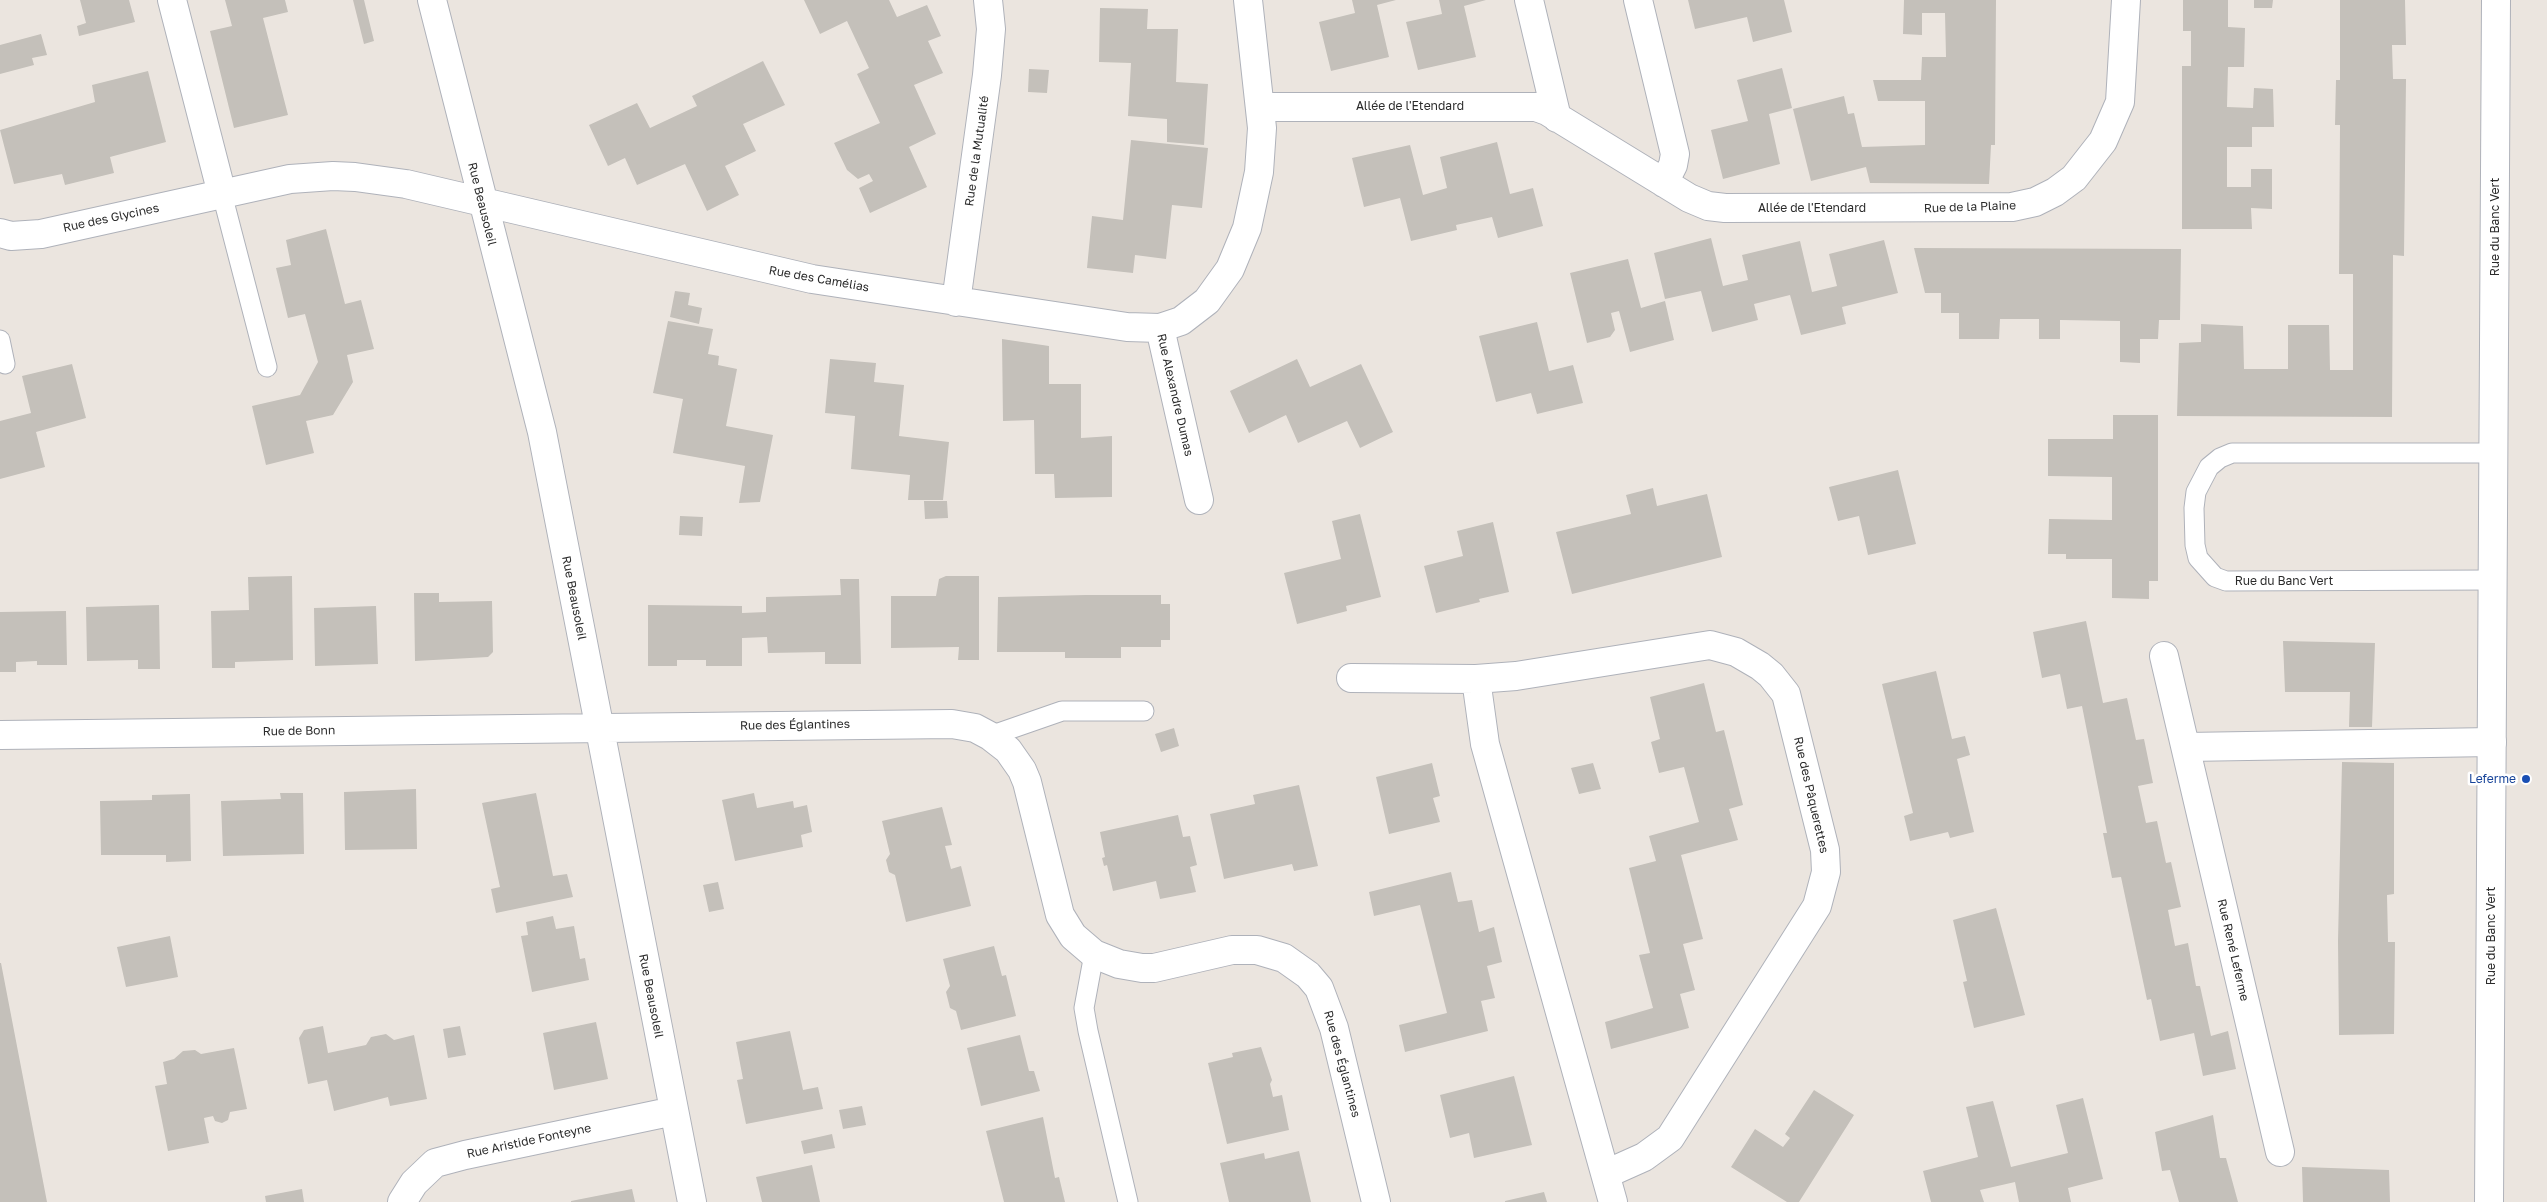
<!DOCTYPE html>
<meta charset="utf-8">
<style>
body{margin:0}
canvas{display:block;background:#ebe5df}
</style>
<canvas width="2547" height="1202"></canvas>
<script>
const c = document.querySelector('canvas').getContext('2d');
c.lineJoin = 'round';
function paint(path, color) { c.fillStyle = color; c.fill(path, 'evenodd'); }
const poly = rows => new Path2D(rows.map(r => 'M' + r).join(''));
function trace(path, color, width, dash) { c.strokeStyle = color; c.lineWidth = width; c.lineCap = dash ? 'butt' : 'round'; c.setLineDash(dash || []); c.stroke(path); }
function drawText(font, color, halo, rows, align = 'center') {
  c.font = font + ' "Golos Text",sans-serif'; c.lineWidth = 5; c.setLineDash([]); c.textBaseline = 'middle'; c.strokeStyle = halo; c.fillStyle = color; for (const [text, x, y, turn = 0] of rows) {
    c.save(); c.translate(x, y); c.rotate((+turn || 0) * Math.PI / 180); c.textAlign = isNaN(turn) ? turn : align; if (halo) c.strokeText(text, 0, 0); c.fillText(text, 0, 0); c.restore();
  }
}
const building = poly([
 [80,0,129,0,135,22,79,36,77,26,86,23],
 [225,0,285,0,288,12,263,18,288,115,234,128,210,31,232,26],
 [353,0,364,0,374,41,364,44],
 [804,0,889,0,897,17,927,5,941,36,928,41,943,73,914,85,936,134,909,147,927,187,870,213,859,188,873,181,869,174,858,179,847,170,834,143,880,123,857,74,869,68,847,21,820,34],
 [1352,0,1396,0,1377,5,1389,57,1331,71,1319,22,1355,13],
 [1439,0,1486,0,1464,6,1476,57,1418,70,1406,22,1442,14],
 [1688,0,1784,0,1792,32,1753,42,1747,17,1695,29],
 [1904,0,1996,0,1995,145,1991,145,1989,184,1870,183,1866,167,1811,181,1793,109,1844,96,1848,114,1854,113,1862,147,1925,145,1925,101,1878,101,1873,80,1921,80,1922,57,1946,57,1945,13,1922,13,1922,35,1903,34],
 [2183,0,2228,0,2228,27,2245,28,2244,67,2228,67,2227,107,2253,108,2254,88,2273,89,2274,127,2252,127,2252,147,2227,147,2227,187,2251,187,2251,169,2272,169,2272,209,2251,208,2252,229,2182,229,2182,66,2191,66,2191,31,2183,31],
 [2254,0,2273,0,2272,8,2254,8],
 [2340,0,2405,0,2406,45,2392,45,2393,79,2406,79,2404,256,2393,255,2392,417,2177,416,2179,343,2201,342,2201,324,2243,326,2244,369,2288,369,2288,325,2329,325,2330,370,2353,370,2353,274,2339,274,2340,125,2335,125,2336,80,2340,80],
 [1100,8,1148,9,1147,29,1178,29,1176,82,1208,84,1204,145,1167,142,1167,119,1128,116,1131,63,1099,62],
 [41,34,47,55,32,58,34,65,0,74,0,45],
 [763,61,785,105,743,124,756,151,725,166,739,195,707,211,685,164,637,185,625,158,608,166,589,125,637,103,650,128,697,106,692,96],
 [1782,68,1792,108,1769,114,1780,164,1723,179,1711,130,1748,121,1737,80],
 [1029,69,1049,70,1047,93,1028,92],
 [148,71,166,142,110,157,114,173,65,185,62,174,14,184,0,130,95,102,92,85],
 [1131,140,1208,148,1202,208,1172,205,1166,259,1135,255,1133,273,1087,268,1092,216,1123,220],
 [1497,142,1510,194,1533,188,1543,226,1498,238,1492,217,1456,225,1457,230,1411,241,1400,198,1364,207,1352,158,1410,145,1423,195,1447,188,1440,157],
 [326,229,345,304,361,300,374,349,347,355,353,382,333,415,306,421,314,453,266,465,252,406,300,395,318,362,305,314,288,318,276,268,291,265,286,240],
 [1711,238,1723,286,1748,280,1742,255,1800,241,1812,292,1837,286,1829,254,1884,240,1898,293,1842,307,1846,324,1801,335,1790,295,1754,304,1758,320,1712,332,1701,291,1665,299,1654,253],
 [1914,248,2181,249,2180,320,2159,320,2158,339,2140,339,2140,363,2120,362,2120,321,2060,320,2060,339,2039,339,2039,319,2000,319,1999,339,1959,339,1959,313,1941,313,1941,293,1925,293],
 [1628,259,1641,308,1665,301,1674,340,1630,352,1619,311,1611,313,1615,330,1610,337,1587,343,1570,273],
 [675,291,690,293,688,305,702,308,699,324,670,317],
 [668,321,713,329,708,354,719,356,718,365,737,369,726,426,773,435,760,502,739,503,745,466,673,453,683,399,653,393],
 [1537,322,1549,371,1573,365,1583,403,1537,414,1531,393,1496,402,1479,336],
 [1002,339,1049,346,1049,384,1081,384,1081,438,1112,436,1112,497,1055,498,1054,474,1035,474,1034,420,1003,421],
 [830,359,876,363,874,382,904,385,899,436,949,442,943,500,908,500,910,475,851,469,855,416,825,413],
 [1297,359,1310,387,1361,364,1393,432,1360,448,1347,421,1298,443,1286,415,1249,433,1230,391],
 [72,364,86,418,36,432,45,467,0,479,0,421,31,413,22,376],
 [2113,415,2158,415,2158,581,2149,581,2149,599,2112,598,2112,559,2066,559,2066,554,2048,554,2049,519,2112,520,2112,477,2048,476,2048,439,2113,439],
 [1898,470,1916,544,1868,555,1859,516,1838,521,1829,487],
 [1653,488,1657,506,1707,494,1722,557,1572,594,1556,532,1631,514,1626,495],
 [924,501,947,501,948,518,925,519],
 [1360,514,1381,597,1346,606,1347,611,1297,624,1284,573,1341,559,1332,521],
 [680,516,703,517,702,536,679,535],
 [1493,522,1509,592,1479,599,1480,602,1436,613,1424,566,1463,556,1457,531],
 [292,576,293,660,235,662,235,668,212,668,211,611,249,610,248,577],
 [946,576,979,576,979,660,958,660,959,647,891,648,891,596,936,596,939,579],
 [840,579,859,579,861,664,825,664,825,652,768,653,767,637,742,638,742,666,706,666,706,660,677,660,677,666,648,666,648,605,742,606,742,613,766,612,766,597,841,595],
 [414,593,439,593,439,602,492,601,493,652,488,657,415,661],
 [1086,595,1161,595,1161,604,1170,604,1170,640,1161,640,1161,647,1121,647,1121,658,1065,658,1065,652,997,652,998,597],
 [159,605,160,669,138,669,138,660,87,661,86,607],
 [376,606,378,664,315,666,314,608],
 [66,611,67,665,37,665,37,661,16,662,16,672,0,672,0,612],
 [2086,621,2103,703,2127,698,2136,740,2144,739,2153,783,2138,786,2146,823,2157,821,2166,863,2171,862,2181,907,2168,910,2175,946,2188,943,2196,986,2200,986,2211,1036,2228,1031,2236,1069,2203,1076,2194,1033,2160,1041,2151,999,2147,1000,2121,877,2112,878,2103,833,2107,833,2082,706,2067,709,2060,674,2042,678,2033,632],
 [2283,641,2375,643,2372,727,2349,727,2350,692,2285,692],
 [1936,671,1952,739,1965,736,1970,755,1957,759,1974,832,1950,838,1948,832,1910,841,1904,816,1913,813,1882,684],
 [1704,683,1716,732,1724,730,1743,805,1729,809,1738,840,1681,855,1703,939,1683,944,1695,990,1680,994,1689,1028,1611,1049,1605,1022,1653,1008,1639,955,1650,953,1629,868,1656,861,1649,836,1699,822,1684,767,1659,773,1651,742,1660,739,1650,697],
 [1174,728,1179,746,1161,752,1155,734],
 [2342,762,2394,763,2394,894,2387,895,2388,942,2395,942,2394,1034,2339,1035,2338,941],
 [1432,763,1440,796,1433,798,1440,822,1389,834,1376,777],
 [1593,763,1601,789,1579,794,1571,768],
 [1299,785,1318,866,1294,871,1292,864,1224,879,1210,814,1255,804,1253,795],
 [416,789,417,849,345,850,344,792],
 [280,793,303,793,304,854,223,856,221,801,281,799],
 [536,793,553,876,567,874,573,897,496,913,491,889,500,887,482,803],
 [754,793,757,808,793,801,794,808,807,805,812,832,801,835,803,847,735,861,722,800],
 [190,794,191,861,166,862,166,855,101,855,100,801,152,800,152,795],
 [942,807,952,845,945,846,951,869,961,866,971,906,906,922,895,875,889,872,886,860,890,854,882,821],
 [1178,815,1183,837,1190,836,1197,865,1190,867,1196,892,1160,899,1156,881,1113,891,1107,865,1104,866,1102,858,1105,857,1100,832],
 [1451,872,1458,902,1472,900,1479,932,1494,927,1502,962,1487,966,1495,998,1481,1001,1488,1031,1405,1052,1399,1025,1447,1013,1420,905,1374,916,1369,892],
 [718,882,724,909,709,912,703,885],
 [1996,908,2025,1015,1974,1028,1963,982,1967,981,1953,920],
 [553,916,556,929,574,926,580,959,585,958,589,980,532,992,521,936,528,935,526,922],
 [170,936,178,977,126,987,117,947],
 [994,946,1002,976,1006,975,1016,1016,961,1030,956,1011,950,1008,946,992,950,986,943,959],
 [0,963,1,963,47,1202,0,1202],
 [596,1022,608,1079,554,1090,543,1033],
 [323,1026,328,1053,366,1045,371,1037,386,1034,394,1040,414,1035,427,1099,390,1106,388,1097,334,1111,327,1080,308,1084,299,1038,304,1030],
 [460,1026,466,1055,448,1058,443,1029],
 [790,1031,803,1090,818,1087,823,1109,746,1124,737,1080,743,1079,736,1042],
 [1020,1035,1029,1071,1034,1071,1040,1091,981,1106,967,1048],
 [1261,1047,1272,1080,1270,1084,1273,1097,1282,1095,1289,1130,1227,1144,1208,1063,1233,1057,1232,1053],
 [234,1048,247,1109,230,1112,228,1120,222,1123,215,1121,213,1116,204,1118,209,1143,168,1151,155,1086,167,1084,163,1062,174,1059,183,1051,195,1050,201,1054],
 [1514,1076,1532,1145,1474,1158,1469,1133,1450,1138,1440,1095],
 [1814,1090,1854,1115,1799,1202,1787,1202,1731,1167,1755,1129,1783,1147,1790,1138,1785,1134],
 [2083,1098,2103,1179,2068,1188,2071,1202,2019,1202,2015,1182,1980,1190,1984,1202,1931,1202,1923,1171,1978,1157,1966,1107,1993,1101,2011,1167,2068,1153,2056,1105],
 [862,1106,866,1125,843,1129,839,1110],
 [2213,1115,2220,1158,2226,1158,2238,1202,2179,1202,2170,1170,2162,1171,2155,1132],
 [1043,1117,1055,1178,1059,1177,1065,1202,1004,1202,986,1131],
 [832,1134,835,1148,804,1154,801,1141],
 [1299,1151,1311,1202,1229,1202,1220,1163,1264,1153,1265,1159],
 [812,1165,820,1202,762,1202,756,1177],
 [2302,1167,2389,1170,2390,1202,2303,1202],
 [302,1189,304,1202,266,1202,265,1196],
 [632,1189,635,1202,571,1202,571,1201],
 [1544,1192,1547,1202,1505,1202,1505,1201]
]);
const service = poly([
 [222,194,267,367],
 [0,340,5,364],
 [2493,580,2226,581,2215,577,2198,558,2195,545,2194,508,2196,492,2209,467,2220,458,2232,453,2493,453],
 [990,736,1062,711,1144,711],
 [1094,954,1084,1008,1088,1031,1128,1202]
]);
const minor = poly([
 [172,0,222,194],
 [432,0,542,432,692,1202],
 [1529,0,1557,118],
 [1638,0,1675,154,1673,165,1664,183],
 [1260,107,1536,107,1547,111,1689,198,1708,206,1725,208,2012,207,2035,202,2055,192,2074,178,2103,141,2120,102,2126,0],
 [0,233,11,236,41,234,290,179,333,176,355,177,406,184,812,279,1127,327,1160,328,1181,321,1207,301,1230,269,1247,228,1259,172,1262,128,1248,0],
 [956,302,987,75,991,29,988,0],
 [1160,328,1199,500],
 [2164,656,2280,1152],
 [1351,678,1476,679,1516,676,1710,645,1736,652,1760,666,1771,675,1786,694,1825,850,1826,872,1817,906,1670,1138,1644,1157,1606,1174],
 [1476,679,1485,744,1613,1202],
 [0,735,952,724,975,728,990,736,1008,750,1022,770,1027,782,1060,915,1073,936,1094,954,1119,964,1142,968,1154,968,1232,950,1257,950,1284,958,1308,975,1319,988,1334,1028,1376,1202],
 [2186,747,2492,742],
 [402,1202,414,1183,435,1163,465,1155,674,1111]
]);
const tertiary = poly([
 [2489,1202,2496,0]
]);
const markers = [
 [2526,779,5,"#1a4fb4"]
];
const streetNames = [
 ["Allée de l'Etendard",1410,106],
 ["Rue de la Mutualité",977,151,-82],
 ["Rue Beausoleil",482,204,76],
 ["Rue de la Plaine",1970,207,-2],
 ["Allée de l'Etendard",1812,208],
 ["Rue des Glycines",111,218,-12],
 ["Rue du Banc Vert",2495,227,-90],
 ["Rue des Camélias",819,279,10],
 ["Rue Alexandre Dumas",1175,395,77],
 ["Rue du Banc Vert",2284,581],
 ["Rue Beausoleil",574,598,79],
 ["Rue des Églantines",795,725,-1],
 ["Rue de Bonn",299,731,-1],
 ["Rue des Pâquerettes",1811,795,77],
 ["Rue du Banc Vert",2491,936,-90],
 ["Rue René Leferme",2233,950,77],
 ["Rue Beausoleil",651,996,79],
 ["Rue des Églantines",1342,1064,75],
 ["Rue Aristide Fonteyne",529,1141,-12]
];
const transitNames = [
 ["Leferme",2516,779]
];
paint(building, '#c4c0ba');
trace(service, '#afb2ba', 21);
trace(minor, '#afb2ba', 30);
trace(tertiary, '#afb2ba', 30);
trace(service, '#fff', 19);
trace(minor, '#fff', 28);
trace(tertiary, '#fff', 28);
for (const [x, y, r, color] of markers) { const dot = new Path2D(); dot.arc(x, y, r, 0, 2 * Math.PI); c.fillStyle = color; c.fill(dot); trace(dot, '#fff', 2); }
drawText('12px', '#2b2b2b', '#fff', streetNames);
drawText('12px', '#164399', '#fff', transitNames, 'right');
</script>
